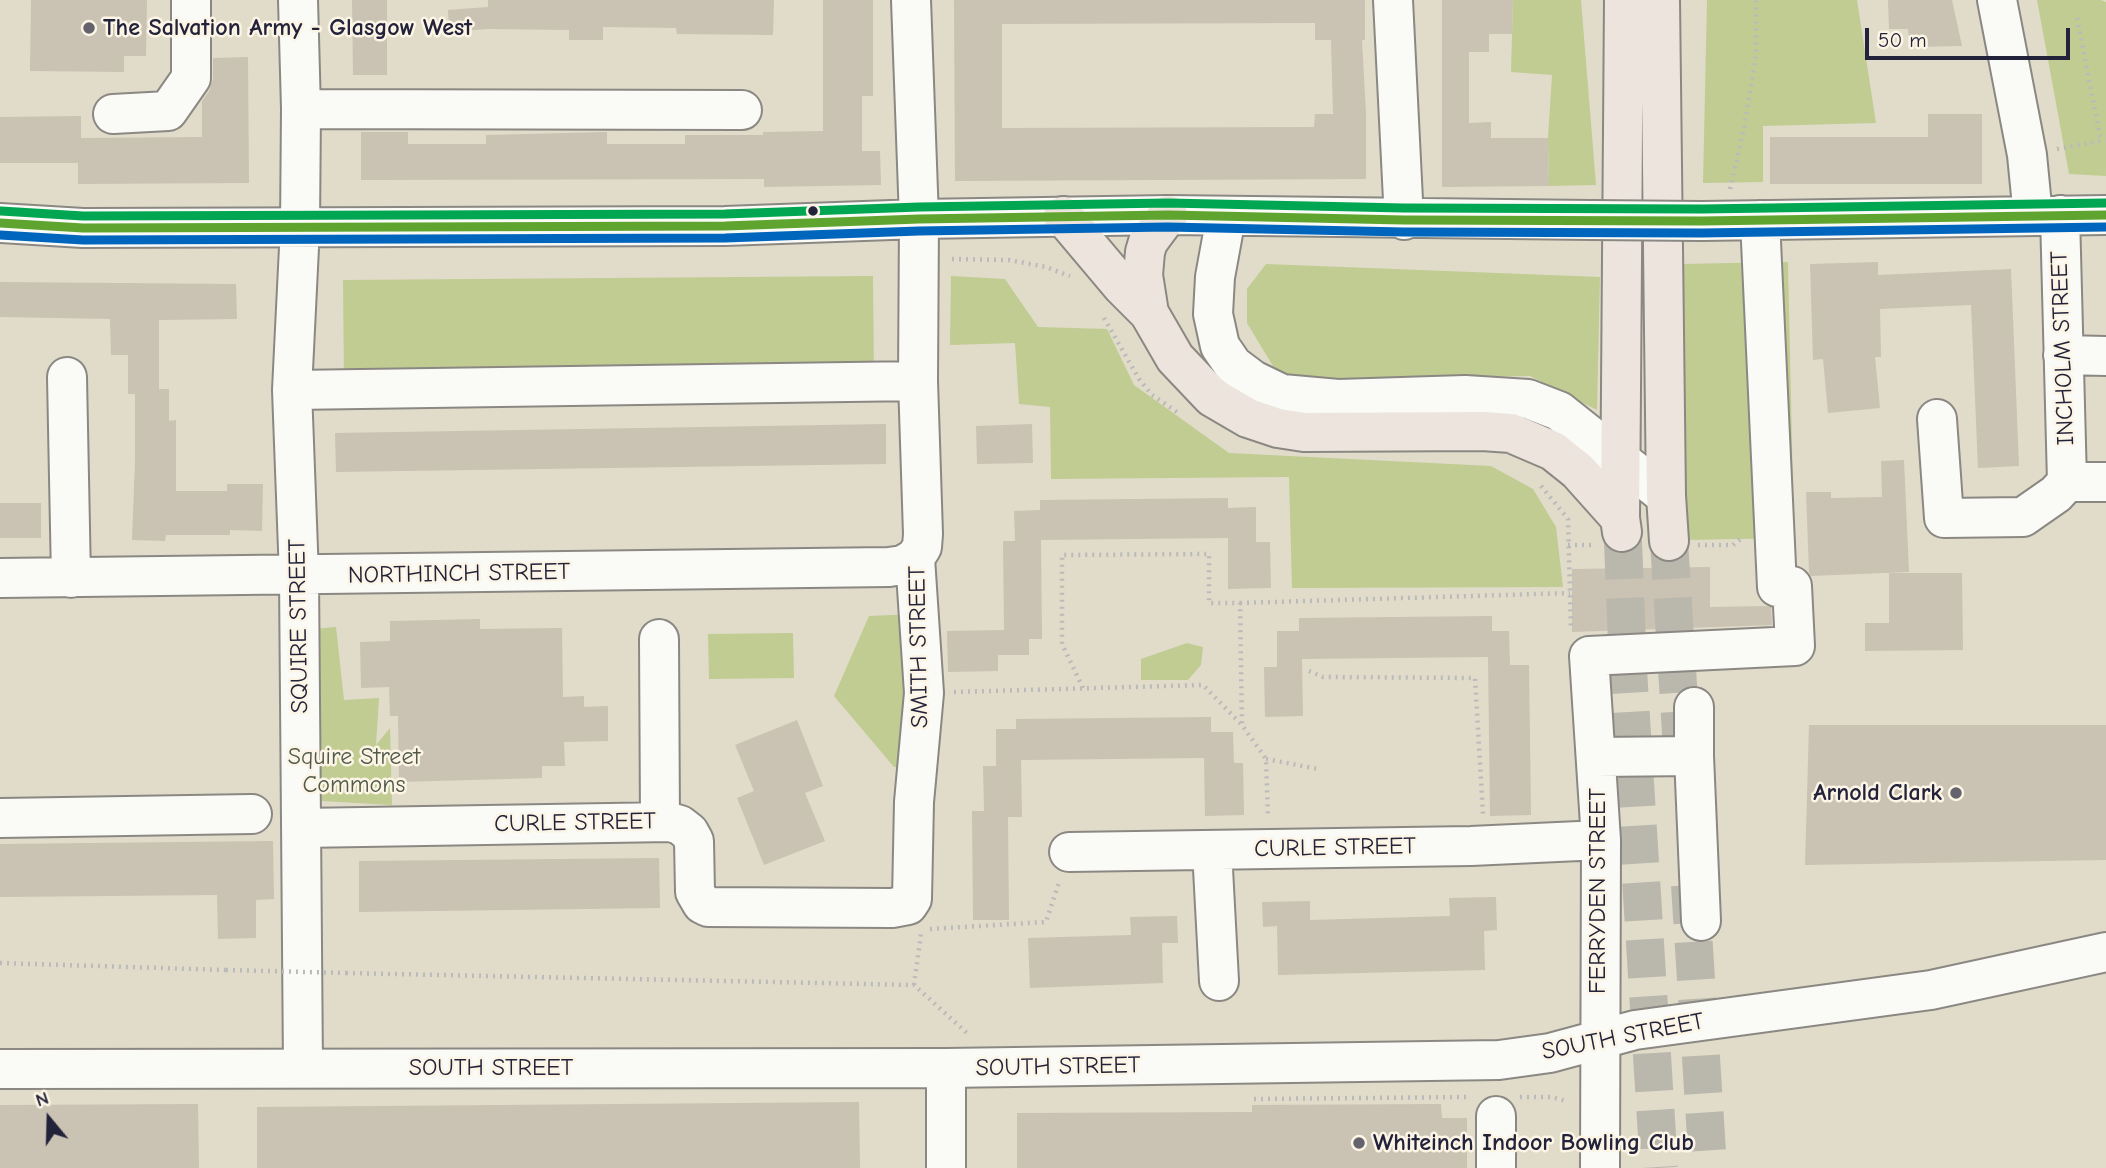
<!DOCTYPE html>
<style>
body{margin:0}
#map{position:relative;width:2106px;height:1168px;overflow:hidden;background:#e0dcc9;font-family:"Comic Neue",sans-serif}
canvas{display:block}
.north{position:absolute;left:14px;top:1084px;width:70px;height:70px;-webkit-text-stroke:5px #fcf5e5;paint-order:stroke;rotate:341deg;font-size:19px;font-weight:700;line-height:28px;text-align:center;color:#22223b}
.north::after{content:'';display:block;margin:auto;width:24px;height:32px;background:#22223b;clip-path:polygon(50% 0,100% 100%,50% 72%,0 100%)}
.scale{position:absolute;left:1865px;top:28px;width:205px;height:32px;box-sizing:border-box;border:4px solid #22223b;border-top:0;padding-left:9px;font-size:21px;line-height:24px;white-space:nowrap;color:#22223b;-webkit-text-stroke:5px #fcf5e5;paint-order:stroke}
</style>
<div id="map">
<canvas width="2106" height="1168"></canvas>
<div class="north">N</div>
<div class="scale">50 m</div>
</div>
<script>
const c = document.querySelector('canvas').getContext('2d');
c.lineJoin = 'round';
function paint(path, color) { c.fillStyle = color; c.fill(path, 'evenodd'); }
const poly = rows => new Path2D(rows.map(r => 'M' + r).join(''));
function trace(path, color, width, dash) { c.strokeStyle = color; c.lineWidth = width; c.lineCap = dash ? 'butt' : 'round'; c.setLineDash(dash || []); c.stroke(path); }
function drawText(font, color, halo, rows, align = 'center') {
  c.font = font + ' "Comic Neue",sans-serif'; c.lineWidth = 5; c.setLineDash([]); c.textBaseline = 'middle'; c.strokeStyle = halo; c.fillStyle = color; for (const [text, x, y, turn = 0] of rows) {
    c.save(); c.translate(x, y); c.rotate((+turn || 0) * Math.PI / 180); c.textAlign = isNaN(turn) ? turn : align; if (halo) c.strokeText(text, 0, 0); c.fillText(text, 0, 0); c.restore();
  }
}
const green = poly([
 [1513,0,1581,0,1596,185,1549,186,1548,138,1552,75,1511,72],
 [1707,0,1857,0,1876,123,1763,126,1763,182,1703,183],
 [2037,0,2101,0,2106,2,2106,176,2069,174],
 [1788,262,1794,538,1685,540,1679,264],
 [1266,264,1600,277,1597,410,1530,376,1282,381,1247,323,1247,289],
 [873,276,874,380,344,385,343,280],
 [951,276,1005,279,1038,327,1107,329,1134,385,1229,453,1491,466,1533,489,1556,527,1563,587,1292,588,1289,477,1051,479,1050,407,1019,404,1015,343,950,345],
 [915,614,918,766,894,767,834,696,869,616],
 [336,627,344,700,379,698,376,745,390,728,392,805,322,801,314,629],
 [793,633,794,678,709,679,708,634],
 [1187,643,1203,647,1201,665,1188,680,1141,680,1141,659]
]);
const building = poly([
 [31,0,147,0,146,56,124,56,124,72,30,71],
 [352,0,387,0,387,75,353,75],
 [488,0,774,0,773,35,677,34,676,28,603,27,603,40,569,40,569,30,488,29,449,32,448,10,488,7],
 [823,0,873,0,873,96,862,96,862,151,880,151,881,185,764,187,764,179,361,180,361,132,408,132,408,144,486,144,486,135,607,132,607,144,685,144,685,135,763,135,763,132,823,131],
 [954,0,1365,0,1365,40,1362,40,1366,114,1366,179,955,181],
 [1315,23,1315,40,1331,40,1333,114,1315,114,1314,127,1002,128,1002,24],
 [1442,0,1513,0,1512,34,1489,34,1489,52,1469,52,1469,123,1491,122,1491,138,1548,138,1549,186,1442,187],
 [1888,0,1952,0,1962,46,1910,47,1908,29,1889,29],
 [248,57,249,183,78,184,78,163,0,163,0,117,81,116,81,138,202,137,202,101,209,91,213,79,213,58],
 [1928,114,1982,114,1982,184,1770,184,1770,137,1928,137],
 [1878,262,1878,275,2011,269,2019,466,1978,468,1971,305,1880,309,1881,357,1875,357,1880,408,1828,413,1823,359,1813,360,1810,264],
 [0,282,236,284,237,319,159,320,159,389,169,389,169,421,176,420,176,491,227,491,227,484,263,484,262,531,230,530,230,535,166,535,165,541,132,540,135,461,135,394,128,394,128,355,111,355,110,319,0,317],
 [886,424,886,464,336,472,335,433],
 [1032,424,1033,463,977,464,976,426],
 [1904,460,1909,572,1811,576,1809,572,1806,492,1831,492,1831,498,1882,497,1881,461],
 [1228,498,1228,508,1256,507,1256,542,1270,542,1271,588,1228,589,1228,538,1041,540,1042,639,1029,639,1029,655,998,655,998,671,948,672,947,631,1004,630,1003,541,1015,541,1014,511,1040,510,1040,500],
 [0,503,41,503,41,538,0,538],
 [1710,567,1710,607,1766,606,1771,607,1772,625,1572,632,1572,569],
 [1889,573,1962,573,1963,650,1865,651,1865,623,1889,623],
 [1492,616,1492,631,1509,631,1510,665,1529,665,1531,815,1490,816,1488,657,1302,659,1303,716,1265,717,1264,667,1277,667,1277,631,1299,631,1299,618],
 [480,619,480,629,562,628,563,697,584,696,584,707,608,706,608,741,564,742,565,766,542,766,542,778,399,782,398,716,390,716,389,687,361,688,360,642,390,641,390,621],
 [1211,717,1211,732,1233,732,1234,763,1243,763,1244,815,1205,816,1204,758,1021,760,1022,817,1008,817,1009,920,973,920,972,811,984,811,983,766,996,766,996,729,1016,729,1016,719],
 [797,720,823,786,805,793,825,841,764,865,737,798,754,791,735,745],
 [1809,725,2106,725,2106,860,1805,865],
 [273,841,274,899,256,900,256,938,218,939,217,895,0,897,0,844],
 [659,858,660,908,359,912,359,861],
 [1496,897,1497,930,1484,931,1485,970,1278,975,1277,926,1263,927,1262,902,1310,901,1310,920,1450,916,1449,898],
 [1177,916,1178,943,1162,943,1163,983,1030,988,1028,938,1131,935,1130,917],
 [859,1102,860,1168,257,1168,257,1107],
 [198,1104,199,1168,0,1168,0,1105],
 [1441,1104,1442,1118,1467,1118,1467,1168,1017,1168,1017,1113,1252,1112,1252,1105]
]);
const majorTunnel = poly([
 [1623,541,1628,670,1659,1168],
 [1669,541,1682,749],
 [1690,885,1708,1168]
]);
const path = poly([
 [2057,149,2101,141,2077,18],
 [1730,189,1743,133,1756,56,1756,0],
 [952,259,1009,260,1046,267,1070,276],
 [1104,318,1139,379,1152,395,1180,414],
 [1541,486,1568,519,1571,629],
 [1568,545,1595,545],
 [1698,545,1733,545,1743,537],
 [1240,603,1570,593],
 [1309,671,1323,677,1475,678,1483,814],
 [1083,688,1062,644,1062,555,1209,554,1209,603,1240,603,1242,725],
 [954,692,1203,685,1242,725,1266,759,1268,817],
 [1266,759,1318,769],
 [930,929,1046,922,1059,882],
 [0,963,226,970],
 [346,973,914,985,968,1034],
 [914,985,921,934],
 [1520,1097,1551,1097,1566,1101],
 [1254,1099,1470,1097]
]);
const minor = poly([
 [298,0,301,109,300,227,292,390,299,576,303,1068],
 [1393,0,1404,220],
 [1997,0,2027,155,2033,216],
 [301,109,742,110],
 [113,114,168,111,191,78,191,0],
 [2060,215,2067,482],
 [1226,217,1215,277,1213,314,1220,346,1233,365,1253,380,1282,394,1338,399,1465,395,1528,399,1559,411,1666,496],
 [1702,221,2106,215],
 [0,223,83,228,725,226,919,219,1168,215,1592,220],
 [2063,355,2106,356],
 [67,377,71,578],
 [292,390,918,381],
 [1937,419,1944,518,2023,517,2056,494,2067,482],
 [2067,482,2106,482],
 [0,578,889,567,903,565,915,558],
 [659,639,660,821],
 [1694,756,1701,921],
 [1596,757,1694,756,1694,707],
 [0,818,252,814],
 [302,828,670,822,680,825,689,832,694,841,695,892,702,904,708,907,892,908,908,905,912,899,914,802,924,693,915,558,922,547,923,534,918,381,919,219,911,0],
 [1212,850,1219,981],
 [1069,852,1471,846,1601,840],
 [0,1069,946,1068,1499,1060,1550,1053,1635,1030,1931,990,2106,952],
 [946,1168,946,1068],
 [1496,1168,1496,1116],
 [1600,1168,1601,840,1589,656,1795,646,1792,586,1777,587,1760,220]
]);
const major = poly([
 [1660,0,1666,496,1669,541],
 [1168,215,1148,242,1145,252,1143,275,1149,313,1175,358,1212,397,1248,418,1278,428,1304,432,1482,431,1511,433,1553,451,1578,471,1620,518],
 [1063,216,1122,286,1149,313],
 [1622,532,1620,518,1624,0]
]);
const pathBridge = poly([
 [226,970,346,973]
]);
const minorBridge = poly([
 [1592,220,1702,221]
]);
const bus1 = poly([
 [0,223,83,228,725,226,919,219,1168,215,1404,220,1702,221,2106,215]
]);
const bus2 = poly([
 [0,235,83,240,725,238,919,231,1168,227,1404,232,1702,233,2106,227]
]);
const bus3 = poly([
 [1,211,83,216,725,214,919,207,1168,203,1404,208,1702,209,2106,203]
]);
const markers = [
 [89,28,7,"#64636d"],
 [813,211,6,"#22223b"],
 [1956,793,7,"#64636d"],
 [1359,1143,7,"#64636d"]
];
const poiNames = [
 ["The Salvation Army - Glasgow West",103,28],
 ["Arnold Clark",1942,793,"right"],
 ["Whiteinch Indoor Bowling Club",1373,1143]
];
const streetNames = [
 ["INCHOLM STREET",2063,348,-92],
 ["NORTHINCH STREET",459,574,-1],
 ["SQUIRE STREET",299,626,-91],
 ["SMITH STREET",919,647,-91],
 ["CURLE STREET",575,823,-1],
 ["CURLE STREET",1335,848,-1],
 ["FERRYDEN STREET",1598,891,-90],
 ["SOUTH STREET",1623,1037,-11],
 ["SOUTH STREET",1058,1067,-1],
 ["SOUTH STREET",491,1068]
];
const parkNames = [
 ["Squire Street",354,757],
 ["Commons",354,785]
];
paint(green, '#c0cc92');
paint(building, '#cac2b2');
trace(majorTunnel, '#bab7ad', 38, [38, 19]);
trace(minor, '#8b8883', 42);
trace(major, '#8b8883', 42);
trace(path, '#bbbaba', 4.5, [2, 5]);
trace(minor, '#fafaf7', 38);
trace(major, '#ede4dd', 38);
trace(minorBridge, '#8b8883', 42, []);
trace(pathBridge, '#bbbaba', 4.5, [2, 5]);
trace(minorBridge, '#fafaf7', 38);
trace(bus1, '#5ea42f', 9);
trace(bus2, '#0065bd', 9);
trace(bus3, '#00a651', 9);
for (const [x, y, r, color] of markers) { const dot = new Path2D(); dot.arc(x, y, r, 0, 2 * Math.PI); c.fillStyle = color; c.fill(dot); trace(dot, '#fcf5e5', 2.5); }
drawText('bold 24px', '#22223b', '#fcf5e5', poiNames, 'left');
drawText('24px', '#22223b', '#fcf5e5', streetNames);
drawText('24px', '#50594a', '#fcf5e5', parkNames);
</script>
